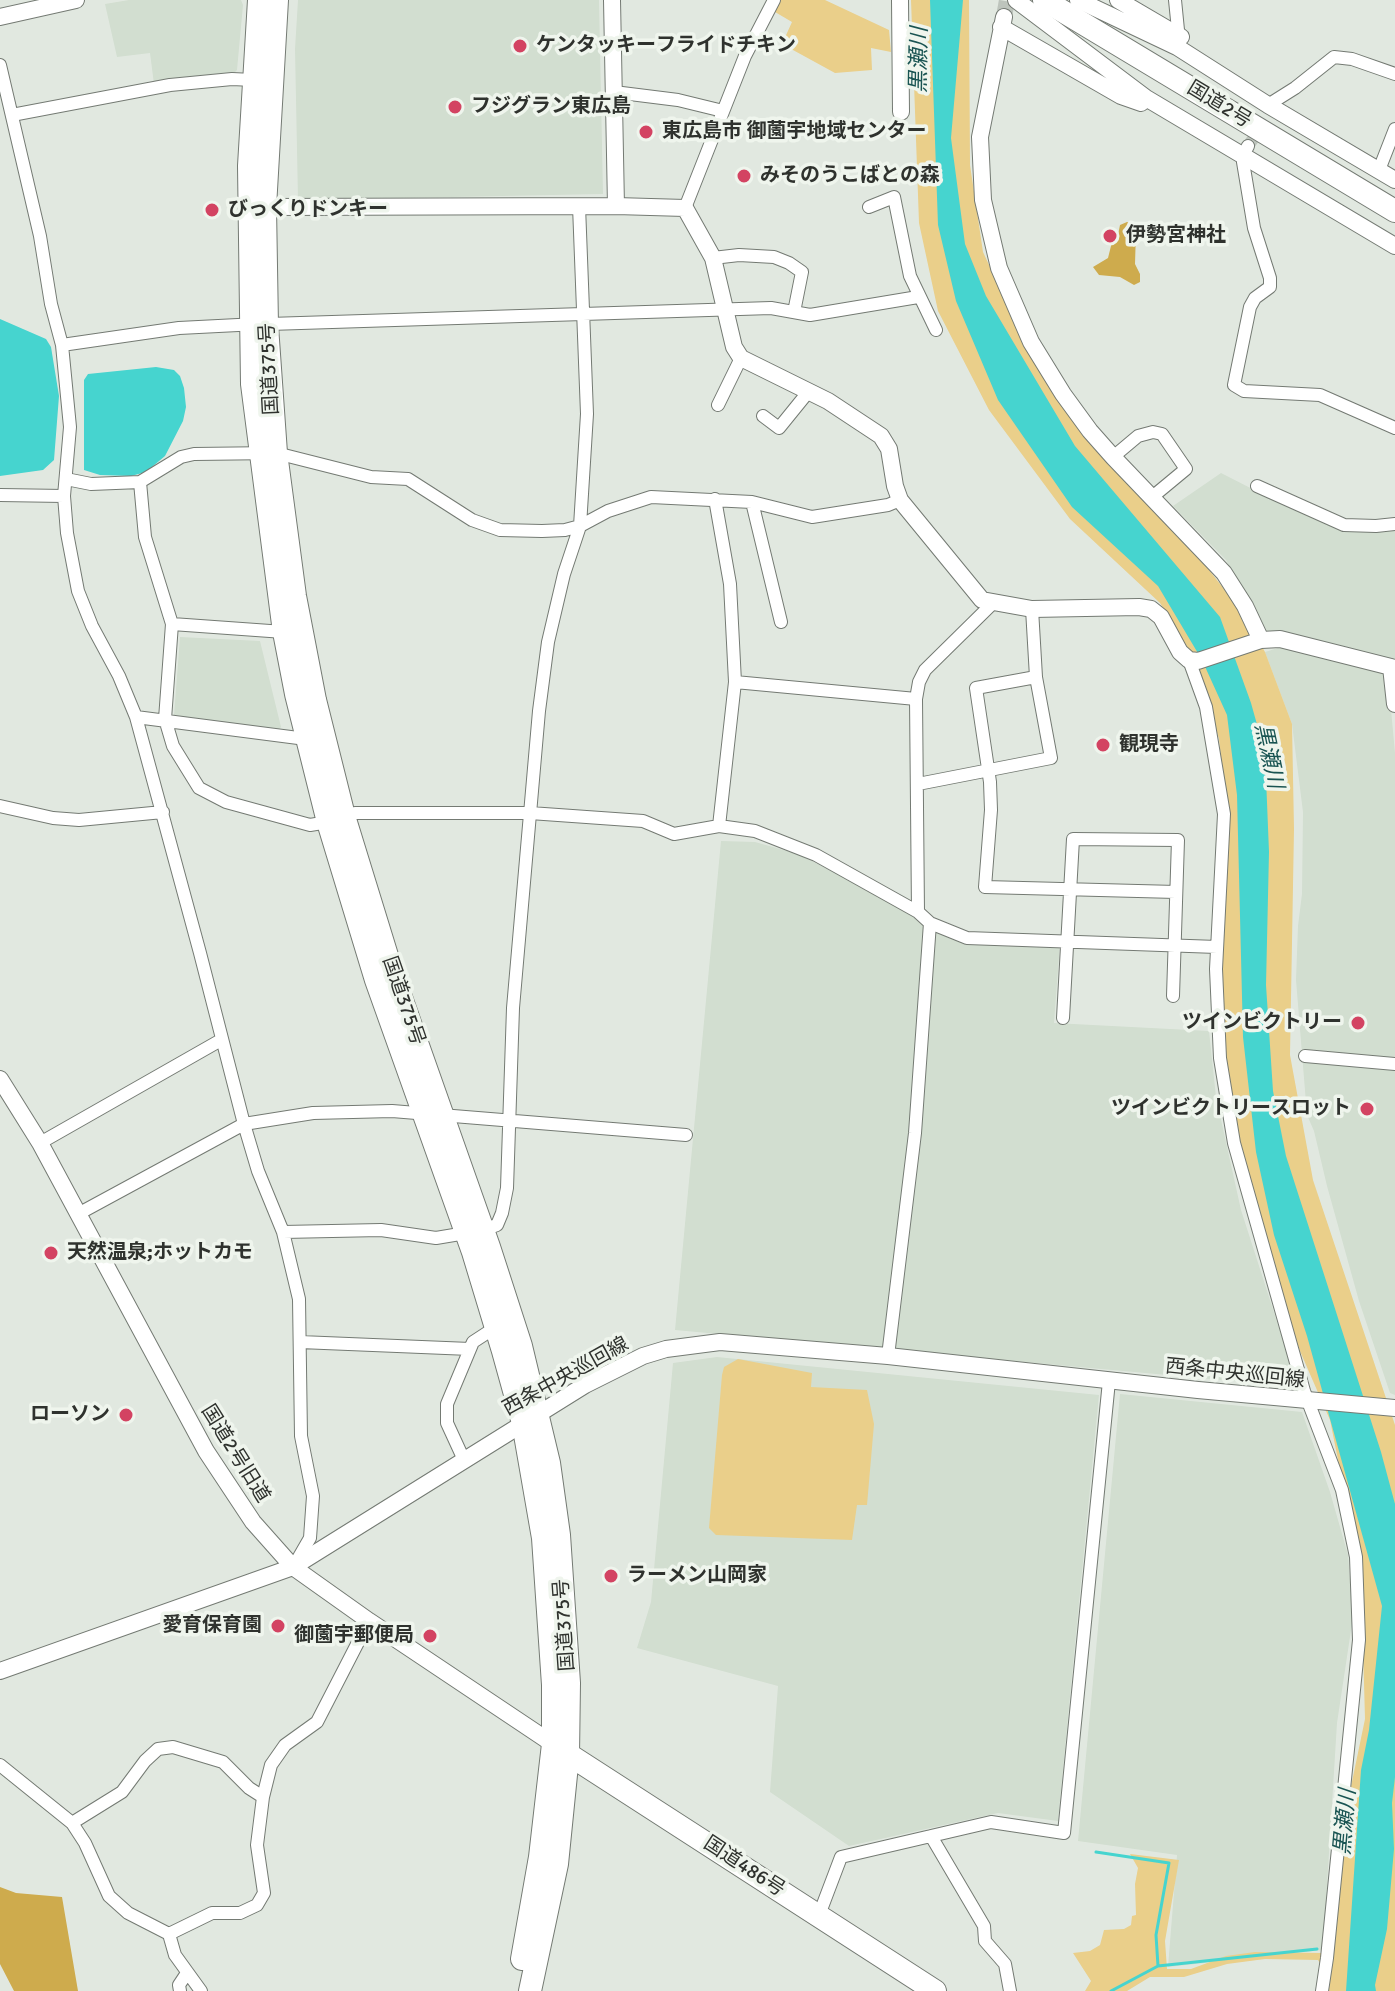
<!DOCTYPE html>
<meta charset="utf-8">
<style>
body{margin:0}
canvas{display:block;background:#e1e8e0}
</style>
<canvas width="1395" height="1991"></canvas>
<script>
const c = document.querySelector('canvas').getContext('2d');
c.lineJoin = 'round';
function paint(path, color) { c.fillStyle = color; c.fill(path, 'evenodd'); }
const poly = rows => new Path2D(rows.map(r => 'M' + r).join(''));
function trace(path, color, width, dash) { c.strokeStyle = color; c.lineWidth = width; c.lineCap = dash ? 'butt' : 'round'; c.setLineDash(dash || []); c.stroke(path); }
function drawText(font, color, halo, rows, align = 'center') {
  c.font = font + ' Signika,"Noto Sans JP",sans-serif'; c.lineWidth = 7; c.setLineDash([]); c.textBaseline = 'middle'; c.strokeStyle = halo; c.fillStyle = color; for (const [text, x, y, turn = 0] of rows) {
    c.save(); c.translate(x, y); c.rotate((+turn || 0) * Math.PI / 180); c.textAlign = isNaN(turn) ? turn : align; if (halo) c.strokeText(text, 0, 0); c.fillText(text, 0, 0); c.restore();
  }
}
const built = poly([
 [129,0,241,0,243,5,237,70,232,75,154,84,150,53,117,57,105,4],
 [298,0,599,0,603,194,298,200,295,49],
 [1221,473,1274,500,1308,514,1395,528,1395,660,1281,631,1262,634,1243,592,1226,560,1173,506],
 [180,637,260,641,281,727,277,732,174,715],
 [1278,648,1291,648,1385,672,1388,677,1395,753,1395,1395,1390,1393,1359,1301,1327,1186,1314,1131,1307,1115,1296,980,1298,926,1302,894,1303,812,1292,724,1265,652],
 [721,841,755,842,798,854,965,939,1060,943,1054,1023,1209,1031,1216,1097,1241,1210,1298,1387,675,1330],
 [717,1357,1099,1395,1058,1821,998,1813,849,1846,770,1792,778,1686,637,1648,651,1602,673,1363],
 [1120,1394,1302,1412,1330,1492,1348,1555,1353,1617,1337,1723,1323,1950,1168,1967,1177,1855,1078,1841]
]);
const green = poly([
 [781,0,825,0,889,30,891,52,871,48,872,70,835,73,782,44,792,22,775,12],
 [911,0,969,0,970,165,983,252,1036,366,1080,429,1194,551,1243,613,1265,652,1292,724,1294,829,1290,1055,1313,1180,1395,1425,1395,1991,1329,1991,1337,1854,1365,1719,1361,1574,1330,1420,1276,1296,1242,1173,1220,1048,1226,807,1219,739,1199,673,1186,645,1160,603,1070,519,989,410,938,311,919,223],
 [738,1359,812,1373,811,1387,867,1390,874,1424,867,1505,857,1505,852,1540,716,1535,709,1528,722,1375,724,1367],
 [1130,1854,1179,1860,1165,1941,1167,1969,1191,1969,1226,1956,1255,1952,1323,1953,1321,1965,1318,1960,1265,1959,1227,1964,1184,1977,1150,1977,1127,1991,1085,1991,1091,1981,1073,1953,1090,1951,1100,1945,1104,1930,1124,1929,1131,1925,1132,1916,1136,1915,1135,1884,1138,1868]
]);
const forest = poly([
 [1127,222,1133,223,1136,231,1135,264,1140,274,1140,282,1134,285,1120,277,1099,275,1093,267,1108,258,1112,242,1118,235,1120,225],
 [0,1887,16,1893,62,1897,78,1991,14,1991,0,1964]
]);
const water = poly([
 [930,0,963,0,951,138,965,244,986,296,1075,446,1220,617,1251,703,1265,753,1269,852,1266,985,1273,1091,1286,1156,1381,1452,1395,1504,1395,1777,1392,1803,1394,1849,1387,1929,1375,1985,1376,1991,1346,1991,1361,1770,1369,1730,1382,1606,1307,1336,1274,1235,1256,1152,1243,1037,1237,795,1227,715,1202,660,1158,586,1072,507,998,400,956,301,938,225],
 [0,319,46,339,51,347,59,396,54,460,43,470,0,476],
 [156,367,174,370,180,376,184,388,186,407,183,421,165,456,146,472,131,476,100,475,84,470,84,380,88,374]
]);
const stream = poly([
 [1096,1852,1169,1863,1156,1935,1158,1966],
 [1111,1991,1158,1966,1317,1949]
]);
const minorTunnel = poly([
 [1248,146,1267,119]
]);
const tertiaryTunnel = poly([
 [1004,17,1007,0]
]);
const minor = poly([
 [1175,0,1179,40],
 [0,65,40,236,51,304,62,345,70,427,64,496,67,533,78,591,92,626,119,676,136,717,200,953,244,1124,258,1171,283,1232,299,1299,301,1436,313,1496,310,1538,295,1564],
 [614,92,678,100,723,111],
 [1268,105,1295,88,1334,57,1352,59,1395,74],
 [12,115,170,85,232,79,253,80],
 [1248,146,1243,155,1243,162,1254,228,1270,278,1270,287,1255,298,1250,307,1234,385,1244,391,1320,395,1395,428],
 [1379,170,1395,129],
 [869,207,894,197,910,276,936,330],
 [685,208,745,56,774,0],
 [713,258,739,255,774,257,789,263,802,272,794,312],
 [62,345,179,328,238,325,771,308,810,315,918,297],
 [718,405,741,358],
 [763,416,779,428,809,391],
 [1113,457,1138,436,1153,432,1162,434,1186,469,1151,498],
 [66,479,91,484,140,482,181,457,194,454,276,453,371,477,408,479,472,520,500,530,542,531,565,530,580,526,608,511,651,497,752,502,812,517,888,505,900,500],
 [140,482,145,537,172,624,284,632],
 [1257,486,1344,525,1376,526,1395,524],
 [0,495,64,496],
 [715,499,730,584,735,682,719,826],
 [752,502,781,622],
 [172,624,165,719,173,746,199,788,226,802,310,825,328,822],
 [1189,660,1206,707,1224,814,1216,969,1220,1058,1234,1143,1304,1391,1342,1490,1356,1557,1359,1640,1327,1958,1322,1991],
 [1036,677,976,688,990,782,991,810,985,887,1176,892],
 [735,682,916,699],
 [136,717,306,739],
 [918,784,1051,758,1036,677,1032,609],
 [0,806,53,818,79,820,163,812],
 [344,816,355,813,530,813,643,821,674,834,719,826,755,831,816,855,918,912,930,923,967,938,1217,947],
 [918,912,916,699,919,682,925,670,992,604],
 [1063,1018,1073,839,1178,840,1173,996],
 [1305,1056,1395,1064],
 [40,1143,221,1040],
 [78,1214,244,1124,313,1113,392,1111,686,1135],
 [483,1230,497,1225,502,1213,507,1188,513,1008,539,711,548,642,564,574,580,526,587,414,579,206],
 [283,1232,381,1230,436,1238,466,1233],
 [300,1342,470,1349],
 [888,1356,915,1133,930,923],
 [464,1460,447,1423,447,1404,473,1342,496,1327],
 [0,1765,72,1823,85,1843,109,1896,128,1913,169,1934,175,1955,201,1991],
 [72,1823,122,1792,145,1761,158,1749,173,1747,223,1762,249,1788,263,1797],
 [931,1836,984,1926,985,1941,1005,1964,1010,1991],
 [819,1915,841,1857,991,1822,1064,1833,1109,1381],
 [169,1934,212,1913,240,1913,257,1905,264,1893,257,1845,263,1797,271,1765,285,1745,317,1722,369,1621],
 [180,1991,179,1985,187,1973]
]);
const tertiary = poly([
 [612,0,616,206],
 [900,0,901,112],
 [1016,0,1146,98,1395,246],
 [1078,0,1177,47,1268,105,1395,180],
 [1118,0,1181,37],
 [0,17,76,0],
 [1004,17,980,137,983,200,999,268,1031,342,1063,394,1090,431,1113,457,1224,573,1245,606,1261,640],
 [1001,27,1121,96,1141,103,1145,99],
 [265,207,616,206,685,208,713,258,734,347,741,358,828,401,881,436,889,449,895,486,900,500,982,600,1032,609,1139,607,1151,609,1161,617,1180,652,1189,660,1198,661,1261,640,1280,639,1395,668],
 [1391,667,1395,704],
 [0,1079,40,1143,206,1451,253,1522,293,1567,369,1621,553,1744],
 [0,1671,293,1567,585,1385,643,1356,666,1349,720,1342,888,1356,1198,1390,1395,1408]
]);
const trunk = poly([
 [259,0,249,166,252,384,284,632,296,694,328,822,376,980,473,1252,503,1351,523,1423,543,1538,553,1685,553,1744,540,1857,522,1959],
 [277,0,265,207,267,326,276,453,295,596,315,700,344,816,392,972,489,1247,521,1346,549,1463,559,1535,569,1683,568,1755,557,1864,530,1991],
 [1044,0,1395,211],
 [557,1747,935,1991]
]);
const markers = [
 [520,46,8,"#d34362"],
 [455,107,8,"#d34362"],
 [646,132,8,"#d34362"],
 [744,176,8,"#d34362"],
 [212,210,8,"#d34362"],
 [1110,236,8,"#d34362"],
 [1103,745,8,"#d34362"],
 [1358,1023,8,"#d34362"],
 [1367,1109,8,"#d34362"],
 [51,1253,8,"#d34362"],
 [126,1415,8,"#d34362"],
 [611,1576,8,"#d34362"],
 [278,1626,8,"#d34362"],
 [430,1636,8,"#d34362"]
];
const poiNames = [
 ["ケンタッキーフライドチキン",536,46],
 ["フジグラン東広島",471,107],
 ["東広島市 御薗宇地域センター",662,132],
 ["みそのうこばとの森",760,176],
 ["びっくりドンキー",228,210],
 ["伊勢宮神社",1126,236],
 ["観現寺",1119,745],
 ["ツインビクトリー",1342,1023,"right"],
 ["ツインビクトリースロット",1351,1109,"right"],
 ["天然温泉;ホットカモ",67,1253],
 ["ローソン",110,1415,"right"],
 ["ラーメン山岡家",627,1576],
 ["愛育保育園",262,1626,"right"],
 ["御薗宇郵便局",414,1636,"right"]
];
const streetNames = [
 ["国道2号",1219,105,31],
 ["国道375号",270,369,-93],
 ["国道375号",403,1001,71],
 ["西条中央巡回線",1235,1374,6],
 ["西条中央巡回線",566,1377,-29],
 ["国道2号旧道",235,1454,58],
 ["国道375号",565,1625,-94],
 ["国道486号",744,1867,33]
];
const waterNames = [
 ["黒瀬川",920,60,-89],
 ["黒瀬川",1268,756,78],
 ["黒瀬川",1346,1822,-85]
];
paint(built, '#d2ded0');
paint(green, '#eacf8a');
paint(forest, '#ceab4d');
paint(water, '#46d4cf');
trace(stream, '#46d4cf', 3);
trace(minorTunnel, '#bdc4bc', 12, [12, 6]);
trace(tertiaryTunnel, '#bdc4bc', 16, [16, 8]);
trace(minor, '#747a73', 14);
trace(tertiary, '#747a73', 18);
trace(trunk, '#747a73', 24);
trace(minor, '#fff', 12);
trace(tertiary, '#fff', 16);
trace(trunk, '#fff', 22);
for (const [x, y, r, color] of markers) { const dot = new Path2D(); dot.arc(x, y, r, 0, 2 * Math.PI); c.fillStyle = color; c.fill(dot); trace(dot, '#eff5ed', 3); }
drawText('bold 20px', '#2f322e', '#eff5ed', poiNames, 'left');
drawText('20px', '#2f322e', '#eff5ed', streetNames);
drawText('italic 22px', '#195452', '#eff5ed', waterNames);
</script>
